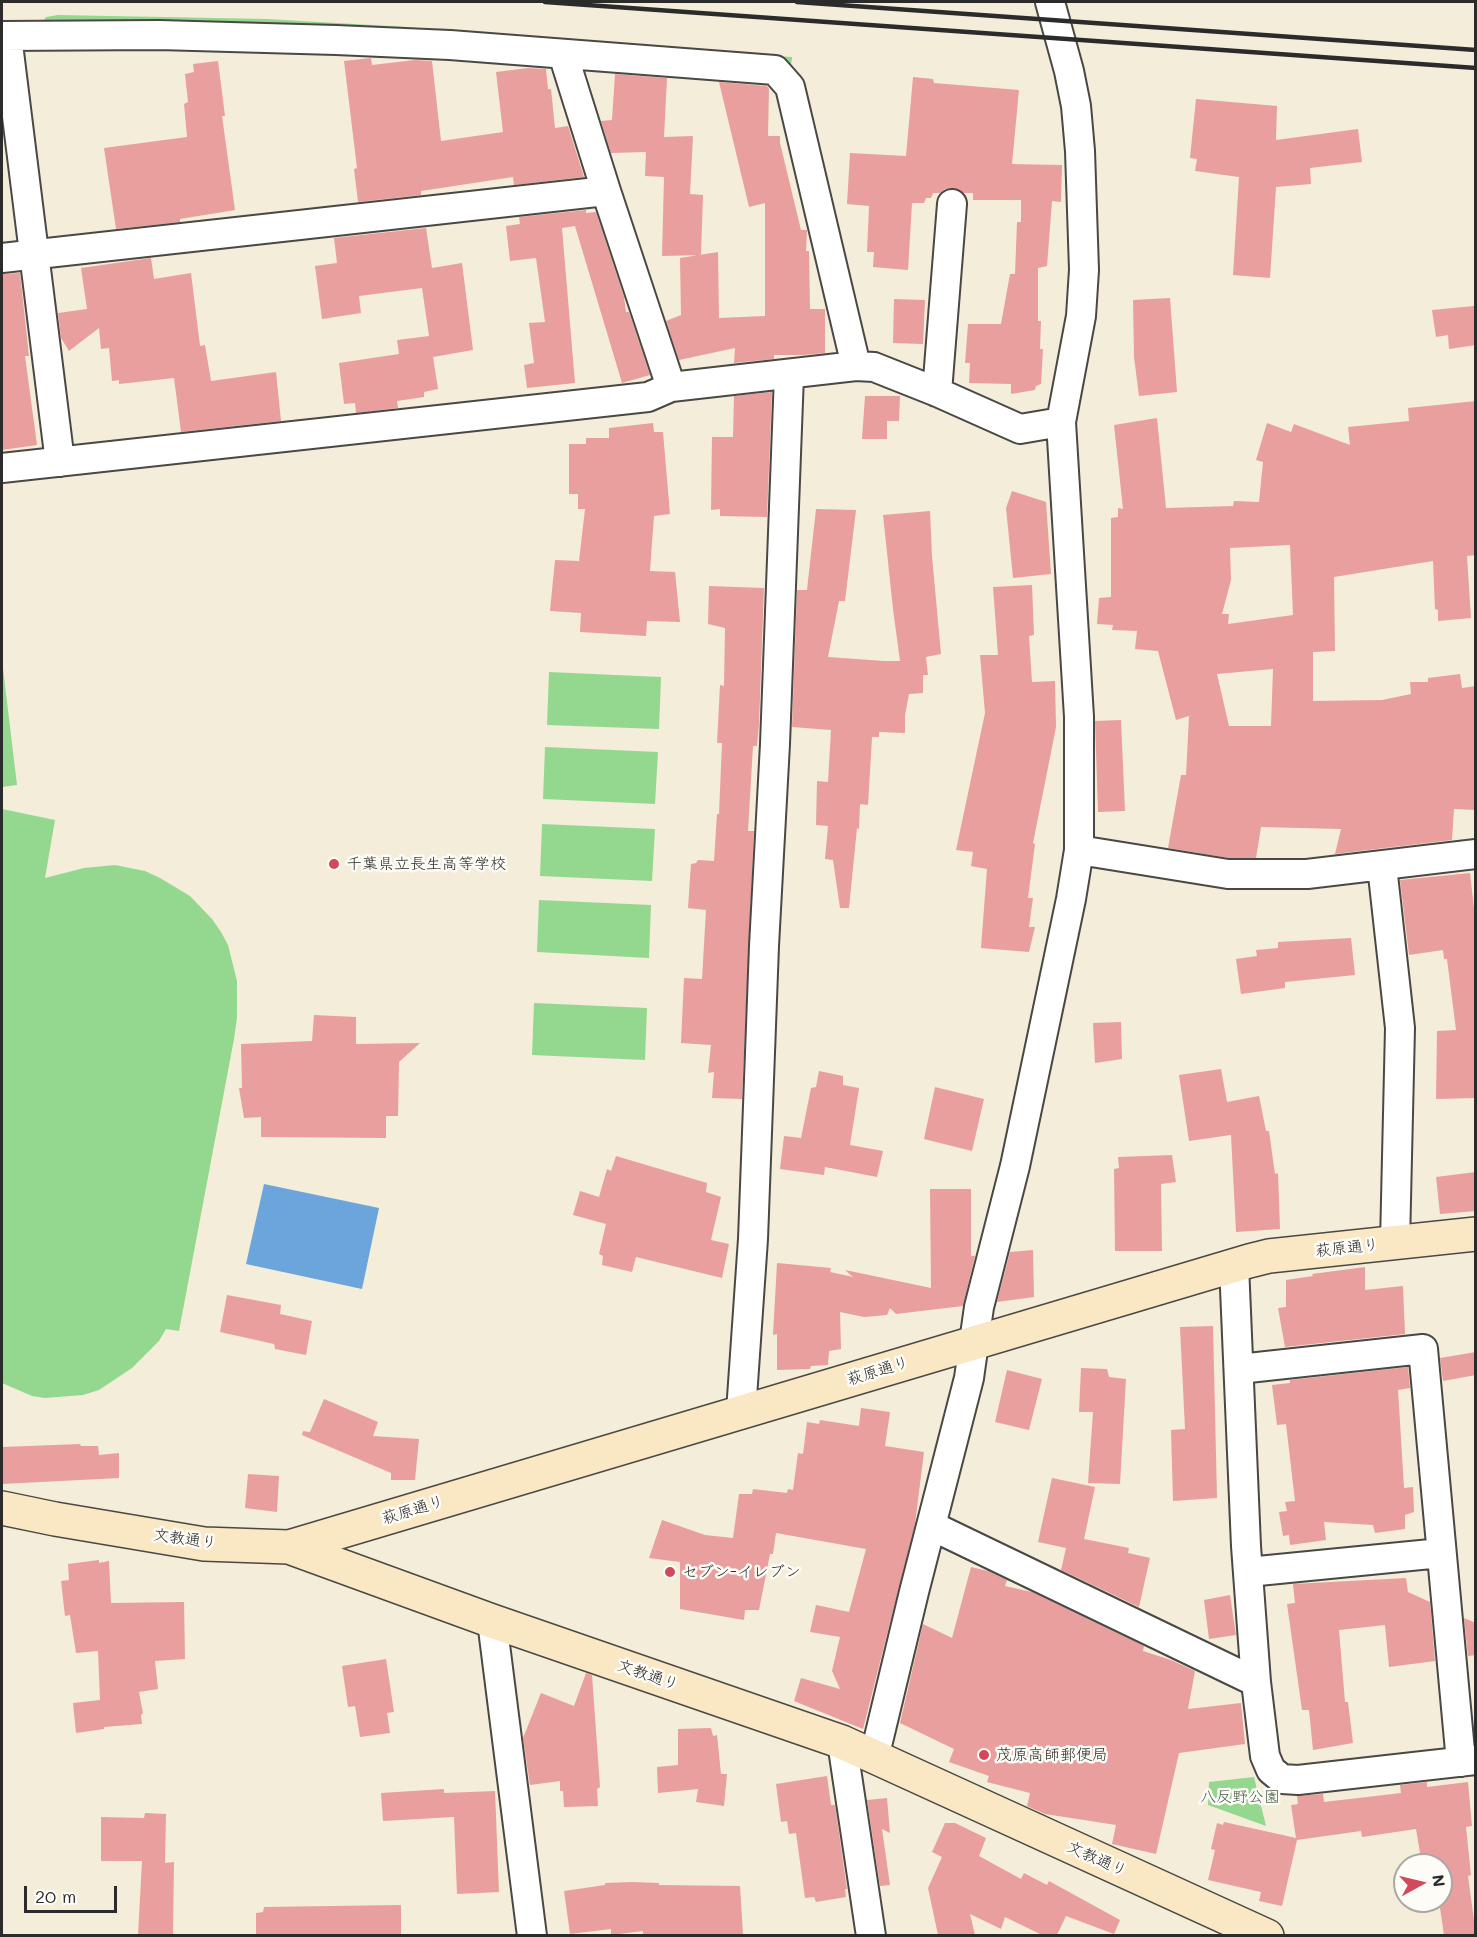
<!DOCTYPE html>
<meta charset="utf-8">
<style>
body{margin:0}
#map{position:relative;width:1477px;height:1937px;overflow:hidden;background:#f4edd9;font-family:Mali,sans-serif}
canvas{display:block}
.frame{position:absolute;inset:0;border:3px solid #2b2b2b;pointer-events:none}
.north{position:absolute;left:1393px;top:1853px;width:60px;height:60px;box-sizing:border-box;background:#fdfcf7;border:2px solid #a9a8a5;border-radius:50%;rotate:82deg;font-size:16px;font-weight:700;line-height:24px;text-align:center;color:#2b2b2b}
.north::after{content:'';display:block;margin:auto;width:21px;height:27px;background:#d1495b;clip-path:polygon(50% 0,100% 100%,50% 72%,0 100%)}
.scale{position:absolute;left:24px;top:1886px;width:93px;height:27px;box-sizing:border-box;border:3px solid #2b2b2b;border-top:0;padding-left:8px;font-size:18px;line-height:21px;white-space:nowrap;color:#2b2b2b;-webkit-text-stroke:4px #fdfcf7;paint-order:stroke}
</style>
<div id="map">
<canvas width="1477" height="1937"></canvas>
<div class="frame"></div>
<div class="north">N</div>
<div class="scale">20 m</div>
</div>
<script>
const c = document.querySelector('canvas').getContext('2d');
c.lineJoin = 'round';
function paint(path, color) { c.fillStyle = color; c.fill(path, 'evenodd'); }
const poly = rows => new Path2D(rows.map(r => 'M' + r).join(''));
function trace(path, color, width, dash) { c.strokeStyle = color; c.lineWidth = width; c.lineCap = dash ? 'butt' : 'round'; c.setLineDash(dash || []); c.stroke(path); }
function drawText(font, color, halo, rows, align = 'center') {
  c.font = font + ' Mali,"Klee One",sans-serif'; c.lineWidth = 5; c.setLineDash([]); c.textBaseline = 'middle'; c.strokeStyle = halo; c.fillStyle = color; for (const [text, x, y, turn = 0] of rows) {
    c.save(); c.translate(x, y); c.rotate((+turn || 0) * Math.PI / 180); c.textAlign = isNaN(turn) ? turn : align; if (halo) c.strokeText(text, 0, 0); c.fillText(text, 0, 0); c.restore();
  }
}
const green = poly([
 [58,15,267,19,407,27,681,50,792,57,792,59,791,64,788,66,42,23,46,17],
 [2,660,17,785,2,787],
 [549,672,661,677,659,729,547,725],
 [545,747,658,752,655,804,543,799],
 [2,809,55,820,45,878,84,868,115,865,145,871,160,878,190,896,212,919,221,932,228,945,237,981,237,1018,234,1039,179,1331,166,1329,159,1341,132,1368,99,1390,83,1395,45,1398,32,1396,2,1383],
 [542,824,655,829,652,881,540,876],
 [539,900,651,905,649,958,537,952],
 [534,1003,647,1008,645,1060,532,1055],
 [1254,1777,1266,1826,1208,1805,1209,1782]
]);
const water = poly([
 [264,1184,379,1208,362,1289,246,1264]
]);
const building = poly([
 [371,58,372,65,415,60,432,61,441,141,503,132,496,72,528,68,546,69,548,89,551,89,555,128,568,126,584,177,514,185,513,177,421,191,421,195,358,202,354,169,357,168,344,61],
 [218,61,225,116,222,116,235,210,180,219,180,222,116,229,104,148,187,137,184,104,188,102,185,74,194,72,193,64],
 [615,74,667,78,664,137,693,136,690,194,703,195,701,255,662,256,664,177,645,176,646,152,611,153,601,121,612,120],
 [913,77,933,79,934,83,1019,90,1012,164,1062,165,1061,202,1052,201,1047,266,1038,268,1038,321,1041,321,1040,349,1043,349,1041,384,1036,386,1035,390,1011,394,1011,384,969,383,970,363,965,363,968,324,1001,324,1010,274,1015,274,1017,222,1021,222,1021,200,973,200,973,193,964,193,953,188,945,189,940,193,933,193,931,198,926,198,924,203,912,203,908,270,873,267,874,252,867,252,869,206,847,204,850,153,906,156],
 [719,82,767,86,769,89,768,136,780,136,780,143,801,230,807,230,806,251,809,251,810,309,825,309,825,353,803,355,774,355,774,359,734,363,735,348,679,360,666,321,681,315,680,258,718,252,719,318,765,316,765,203,749,207],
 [1196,99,1277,106,1276,140,1358,129,1362,162,1310,168,1311,184,1276,187,1270,278,1233,275,1239,177,1195,171,1197,159,1190,158],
 [586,210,586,213,596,212,624,297,626,312,629,312,650,375,622,383,575,226,562,228,575,383,527,388,524,365,534,363,529,323,545,322,536,258,510,261,506,226,520,224,519,217],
 [426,228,432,268,462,263,473,350,433,357,438,389,424,392,424,397,397,401,398,408,356,413,355,403,344,404,339,363,399,354,397,340,429,336,422,288,359,296,361,313,322,319,315,266,337,263,334,238],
 [151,258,154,279,191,273,200,346,205,345,211,381,276,372,281,421,181,432,174,378,119,384,119,380,112,381,109,348,101,349,99,328,69,351,61,338,58,313,87,309,81,268],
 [20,273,29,356,25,356,37,445,2,450,2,274],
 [1170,298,1177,392,1139,396,1134,357,1133,300],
 [894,299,925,300,923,344,893,343],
 [1474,306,1476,345,1449,349,1448,335,1436,337,1432,310],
 [772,392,767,517,720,516,720,509,711,510,712,437,733,437,734,396],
 [865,396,900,396,899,421,887,421,887,439,862,439],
 [1476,401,1476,555,1467,556,1471,618,1438,621,1438,610,1435,609,1433,561,1334,577,1335,651,1313,652,1313,701,1382,700,1411,694,1410,682,1428,682,1428,678,1460,674,1462,688,1476,686,1476,810,1454,809,1452,840,1335,854,1341,829,1261,827,1256,858,1229,858,1168,848,1181,775,1186,775,1189,716,1176,720,1158,651,1135,649,1137,631,1112,630,1113,625,1097,624,1099,598,1111,597,1111,518,1118,517,1118,508,1123,509,1114,425,1157,418,1166,508,1233,506,1234,501,1259,502,1263,462,1256,460,1267,423,1291,432,1294,424,1350,445,1348,427,1409,421,1408,408],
 [1290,545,1293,615,1228,624,1229,614,1222,614,1231,580,1230,548],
 [1273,669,1271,726,1229,726,1217,674],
 [653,423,654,432,663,432,670,514,654,516,650,571,675,572,680,622,647,621,646,636,580,632,581,613,550,611,555,560,579,561,585,509,578,509,578,494,569,494,569,444,586,444,586,438,609,438,609,428],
 [1012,491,1046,502,1051,574,1013,578,1006,508],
 [816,509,856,510,845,601,839,601,828,657,884,661,900,661,893,609,883,515,930,511,932,556,941,654,926,657,928,675,923,675,923,693,909,694,905,715,905,733,879,732,879,737,872,737,868,805,860,804,859,829,857,828,849,908,840,908,833,860,825,859,828,826,816,825,817,781,828,782,831,730,792,727,797,590,807,590],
 [1032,585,1034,635,1029,636,1032,682,1055,681,1056,727,1033,843,1035,844,1028,898,1033,898,1029,927,1035,927,1029,952,981,948,987,869,971,866,973,852,956,850,985,713,980,655,998,655,993,587],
 [709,586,764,588,759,724,757,746,753,746,748,831,754,831,742,1099,712,1098,714,1072,708,1073,711,1045,681,1043,684,978,702,979,706,910,688,908,691,864,696,863,698,860,714,861,717,814,719,814,722,743,717,743,720,685,724,686,725,628,708,624],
 [1121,720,1125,811,1098,812,1095,721],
 [1470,873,1476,926,1476,1098,1436,1099,1437,1031,1456,1030,1447,959,1444,959,1443,950,1409,955,1400,880],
 [1351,938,1355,975,1285,982,1285,988,1241,994,1236,959,1257,956,1256,950,1278,948,1278,942],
 [314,1015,356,1017,356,1044,420,1043,399,1062,398,1116,386,1116,386,1138,261,1137,261,1117,244,1118,239,1088,242,1088,241,1044,312,1041],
 [1121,1022,1122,1059,1095,1063,1093,1023],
 [1221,1069,1227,1102,1259,1096,1266,1131,1269,1131,1275,1174,1278,1173,1280,1229,1236,1232,1231,1135,1189,1141,1179,1075],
 [819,1071,843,1076,843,1085,859,1088,850,1145,883,1151,877,1177,825,1167,824,1175,780,1169,784,1136,801,1138,811,1088,816,1087],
 [935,1087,984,1099,972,1151,924,1139],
 [1172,1155,1176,1182,1161,1184,1162,1251,1115,1251,1114,1169,1119,1168,1118,1157],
 [616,1156,707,1183,706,1192,721,1197,711,1240,729,1244,722,1278,636,1257,632,1272,602,1265,603,1256,599,1254,606,1224,573,1215,580,1191,599,1197,607,1169,611,1171],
 [1476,1172,1476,1211,1440,1214,1436,1177],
 [930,1189,971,1189,971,1256,975,1256,963,1306,896,1314,890,1308,887,1315,864,1317,840,1312,841,1349,829,1351,828,1365,811,1366,810,1369,777,1370,777,1334,773,1335,777,1263,831,1268,830,1272,853,1277,845,1270,931,1288],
 [1033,1250,1034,1297,997,1302,1010,1252],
 [1365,1267,1365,1290,1403,1286,1405,1334,1285,1347,1278,1308,1286,1307,1286,1280,1313,1276,1312,1274],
 [227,1295,281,1305,280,1314,312,1321,306,1355,275,1349,274,1344,220,1332],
 [1213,1326,1217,1498,1173,1501,1171,1430,1185,1429,1180,1327],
 [1476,1352,1476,1375,1443,1381,1440,1358],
 [1408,1367,1410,1388,1398,1390,1404,1488,1413,1487,1414,1512,1405,1515,1405,1529,1375,1533,1373,1525,1324,1522,1326,1540,1290,1545,1289,1535,1283,1536,1279,1512,1287,1511,1285,1502,1295,1501,1286,1424,1277,1425,1272,1385,1290,1383,1290,1380],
 [1081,1368,1107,1369,1109,1377,1126,1379,1120,1484,1088,1483,1093,1412,1079,1412],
 [1007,1370,1042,1379,1029,1430,995,1422],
 [324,1399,378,1422,373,1436,419,1439,415,1480,391,1480,391,1473,302,1435,303,1431,310,1432],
 [861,1408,890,1412,885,1446,924,1452,915,1524,863,1729,794,1701,801,1678,840,1689,832,1671,840,1637,810,1632,816,1605,849,1612,866,1549,776,1533,773,1554,770,1554,759,1610,745,1610,744,1620,680,1609,680,1562,649,1558,662,1520,705,1535,733,1538,739,1494,752,1494,753,1489,787,1493,788,1489,793,1490,798,1453,803,1454,807,1422,819,1424,820,1420,859,1426],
 [80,1444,81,1446,98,1446,99,1455,119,1453,119,1478,2,1484,2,1447],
 [248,1474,279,1476,277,1512,245,1508],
 [1052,1478,1095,1487,1084,1539,1129,1548,1128,1553,1150,1558,1139,1607,1061,1570,1066,1548,1038,1542],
 [99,1560,99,1563,109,1561,111,1603,184,1602,185,1659,155,1661,158,1689,139,1692,143,1713,141,1715,142,1724,104,1727,104,1729,76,1733,73,1703,100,1700,98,1651,76,1653,70,1615,65,1616,61,1581,69,1580,68,1564],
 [971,1567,988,1571,1007,1580,1005,1586,1032,1592,1144,1646,1143,1651,1171,1660,1195,1671,1188,1709,1241,1703,1245,1744,1179,1753,1156,1854,1112,1844,1116,1825,1045,1814,1027,1806,1030,1793,987,1782,989,1776,949,1762,954,1749,900,1723,923,1624,952,1638],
 [1406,1578,1408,1592,1430,1602,1435,1661,1389,1667,1385,1625,1339,1630,1345,1702,1348,1702,1353,1743,1313,1750,1309,1710,1302,1710,1287,1604,1295,1603,1293,1584],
 [1230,1595,1236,1635,1209,1639,1204,1600],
 [1464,1618,1476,1623,1476,1655,1468,1656],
 [386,1659,394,1712,387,1713,390,1733,360,1737,355,1706,348,1707,342,1666],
 [586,1673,592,1675,600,1787,597,1789,598,1806,564,1807,563,1791,560,1791,560,1781,530,1785,523,1738,541,1693,574,1706],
 [711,1728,713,1736,717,1735,721,1774,727,1774,724,1806,696,1802,698,1789,658,1793,657,1767,678,1765,678,1729],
 [827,1776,831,1805,835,1805,847,1889,845,1889,846,1897,816,1902,814,1897,805,1898,796,1833,789,1834,787,1821,781,1822,776,1784],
 [1427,1782,1427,1787,1468,1782,1472,1826,1466,1827,1471,1875,1468,1876,1476,1935,1444,1935,1439,1901,1441,1901,1441,1865,1422,1865,1416,1829,1362,1837,1361,1831,1297,1840,1282,1906,1259,1901,1261,1892,1208,1880,1215,1850,1211,1849,1217,1823,1223,1825,1224,1822,1296,1838,1291,1805,1298,1804,1297,1796,1323,1794,1324,1802,1401,1793,1400,1785],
 [444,1789,444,1793,495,1791,499,1892,457,1894,454,1817,383,1821,381,1793],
 [887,1798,890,1833,882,1829,890,1885,880,1886,867,1800],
 [145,1813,166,1814,165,1863,174,1862,173,1935,138,1935,142,1861,101,1861,101,1817,144,1818],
 [945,1823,955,1823,986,1838,979,1856,1021,1879,1024,1873,1047,1885,1049,1881,1120,1920,1114,1934,1066,1916,1057,1935,1042,1935,1005,1917,1001,1929,970,1914,975,1935,938,1935,928,1888,942,1857,932,1852],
 [632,1882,659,1883,659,1885,740,1886,743,1935,643,1935,643,1931,611,1935,611,1929,570,1934,564,1891,605,1885,605,1883],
 [401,1905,401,1935,256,1935,256,1913,263,1912,264,1907]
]);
const street = poly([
 [2,36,159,35,336,40,450,45,775,70,790,87,856,366],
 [7,36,60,462],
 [563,54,606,191,671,387],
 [2,258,606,191],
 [937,392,952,204],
 [2,468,648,397,671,387,856,366,874,367,937,392,1020,429,1061,422],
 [1079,850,1228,874,1307,874,1476,854],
 [1382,866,1400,1028,1395,1243],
 [1234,1265,1246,1546,1256,1682,1265,1756,1271,1770,1282,1779,1298,1780,1476,1760],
 [1239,1369,1423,1349,1461,1762],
 [741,1412,753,1239,764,946,775,744,789,375],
 [932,1526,1256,1682],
 [1248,1572,1441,1553],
 [492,1621,532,1936],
 [842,1742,871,1936],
 [874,1758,914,1592,969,1378,979,1307,1015,1166,1071,899,1079,850,1079,717,1061,422,1081,316,1084,270,1080,151,1076,106,1069,71,1050,2]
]);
const secondary = poly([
 [2,1508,55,1519,204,1544,289,1547,492,1621,842,1742,1267,1936],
 [289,1547,1249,1261,1269,1256,1476,1234]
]);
const rail = poly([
 [545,2,1476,68],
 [797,2,1476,50]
]);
const markers = [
 [334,864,6,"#d1495b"],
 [670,1572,6,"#d1495b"],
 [984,1755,6,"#d1495b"]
];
const poiNames = [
 ["千葉県立長生高等学校",346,864],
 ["セブン-イレブン",682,1572],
 ["茂原高師郵便局",996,1755]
];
const streetNames = [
 ["萩原通り",1347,1248,-6],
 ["萩原通り",878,1371,-17],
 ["萩原通り",413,1510,-17],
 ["文教通り",185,1539,8],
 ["文教通り",648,1675,19],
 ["文教通り",1097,1859,24]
];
const parkNames = [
 ["八反野公園",1240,1797]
];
paint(green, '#94d890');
paint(water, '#6ba5db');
paint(building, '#e99f9d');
trace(street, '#494845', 32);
trace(secondary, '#494845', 36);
trace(street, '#fff', 28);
trace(secondary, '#fae7c3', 33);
trace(rail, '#2b2b2b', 4.5);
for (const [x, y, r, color] of markers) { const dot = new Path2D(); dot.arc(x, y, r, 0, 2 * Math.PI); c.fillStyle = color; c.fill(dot); trace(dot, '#fdfcf7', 2); }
drawText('16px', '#2b2b2b', '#fdfcf7', poiNames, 'left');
drawText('16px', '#2b2b2b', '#fdfcf7', streetNames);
drawText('16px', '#4a5f49', '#fdfcf7', parkNames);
</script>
